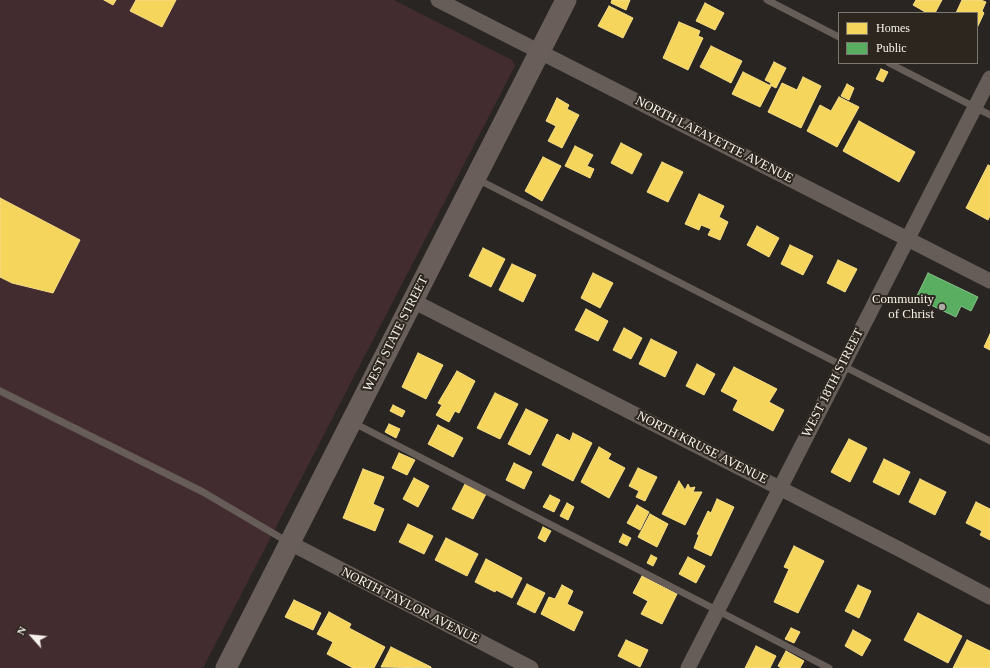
<!DOCTYPE html>
<style>
body{margin:0}
#map{position:relative;width:990px;height:668px;overflow:hidden;background:#282522;font-family:"Times New Roman",serif}
canvas{display:block}
.legend{position:absolute;left:838px;top:12px;width:140px;height:52px;box-sizing:border-box;background:#2c261e;border:1px solid #7c7770;margin:0;padding:5px 7px;list-style:none;font-size:12px;color:#f5f1eb}
.legend li{display:flex;align-items:center;gap:8px;height:20px}
.legend b{width:20px;border:1px solid #7c7770}
.north{position:absolute;left:12px;top:616px;width:40px;height:40px;-webkit-text-stroke:3px #2c261e;paint-order:stroke;rotate:297deg;font-size:11px;font-weight:700;line-height:16px;text-align:center;color:#f5f1eb}
.north::after{content:'';display:block;margin:auto;width:14px;height:18px;background:#f5f1eb;clip-path:polygon(50% 0,100% 100%,50% 72%,0 100%)}
</style>
<div id="map">
<canvas width="990" height="668"></canvas>
<ul class="legend">
<li><b style="height:11px;background:#f6d55c"></b>Homes</li>
<li><b style="height:11px;background:#5aae61"></b>Public</li>
</ul>
<div class="north">N</div>
</div>
<script>
const c = document.querySelector('canvas').getContext('2d');
c.lineJoin = 'round';
function paint(path, color) { c.fillStyle = color; c.fill(path, 'evenodd'); }
const poly = rows => new Path2D(rows.map(r => 'M' + r).join(''));
function trace(path, color, width, dash) { c.strokeStyle = color; c.lineWidth = width; c.lineCap = dash ? 'butt' : 'round'; c.setLineDash(dash || []); c.stroke(path); }
function drawText(font, color, halo, rows, align = 'center') {
  c.font = font + ' "Times New Roman",serif'; c.lineWidth = 4; c.setLineDash([]); c.textBaseline = 'middle'; c.strokeStyle = halo; c.fillStyle = color; for (const [text, x, y, turn = 0] of rows) {
    c.save(); c.translate(x, y); c.rotate((+turn || 0) * Math.PI / 180); c.textAlign = isNaN(turn) ? turn : align; if (halo) c.strokeText(text, 0, 0); c.fillText(text, 0, 0); c.restore();
  }
}
const green = poly([
 [0,0,394,0,512,60,515,66,203,668,0,668]
]);
const homes = poly([
 [104,0,116,0,113,5,104,0],
 [136,0,176,0,162,27,130,11,136,0],
 [612,0,630,0,626,10,611,3,612,0],
 [916,0,942,0,935,13,927,13,913,5,916,0],
 [962,0,981,0,986,2,982,11,984,13,977,28,977,13,956,13,962,0],
 [705,3,724,13,715,30,696,21,705,3],
 [609,6,633,18,623,38,598,26,609,6],
 [679,22,700,31,698,36,703,38,688,70,663,58,679,22],
 [711,46,742,61,731,83,700,67,711,46],
 [774,62,786,68,776,88,770,85,771,83,765,80,774,62],
 [881,69,888,72,883,82,876,79,881,69],
 [743,72,771,86,760,107,732,94,743,72],
 [803,77,821,86,801,128,768,112,782,83,797,90,803,77],
 [847,84,854,88,849,100,841,96,847,84],
 [839,97,859,107,837,147,807,131,820,105,831,111,839,97],
 [557,98,569,105,567,109,579,115,562,148,548,141,556,126,546,121,557,98],
 [859,121,915,152,899,182,843,151,859,121],
 [621,143,642,154,632,174,611,163,621,143],
 [575,146,593,155,587,166,594,169,590,178,565,166,575,146],
 [543,157,561,166,542,201,525,191,543,157],
 [662,162,683,172,668,202,647,192,662,162],
 [988,165,990,166,990,216,988,220,966,208,988,165],
 [699,194,724,206,719,217,728,222,720,240,708,235,711,229,701,225,699,230,685,224,699,194],
 [0,198,80,240,53,293,12,283,0,277,0,198],
 [757,226,779,238,769,257,747,245,757,226],
 [790,245,813,256,803,275,781,264,790,245],
 [483,248,505,259,491,287,469,276,483,248],
 [838,260,857,269,845,292,827,283,838,260],
 [512,264,536,275,523,302,499,290,512,264],
 [593,273,613,283,600,308,581,298,593,273],
 [586,309,608,321,598,341,575,330,586,309],
 [624,328,642,338,631,359,613,350,624,328],
 [990,334,990,350,984,347,990,334],
 [651,339,677,352,665,377,639,364,651,339],
 [418,353,443,365,426,399,402,387,418,353],
 [697,364,715,374,704,395,686,386,697,364],
 [734,367,777,389,769,402,784,410,773,431,733,410,738,400,721,391,734,367],
 [457,371,475,381,459,413,455,411,449,422,436,415,442,405,438,403,457,371],
 [495,393,518,404,500,439,477,428,495,393],
 [393,405,405,411,402,417,390,411,393,405],
 [526,409,548,420,530,455,508,444,526,409],
 [389,424,400,429,396,438,385,432,389,424],
 [438,425,463,438,453,457,428,444,438,425],
 [573,433,592,443,573,481,542,465,557,434,570,441,573,433],
 [849,439,867,448,850,482,831,472,849,439],
 [599,447,611,454,608,459,625,468,609,498,581,482,599,447],
 [399,453,415,460,407,475,392,468,399,453],
 [884,459,910,472,899,495,873,482,884,459],
 [514,463,532,472,524,489,506,480,514,463],
 [638,468,657,477,645,501,636,497,639,491,629,486,638,468],
 [363,469,384,477,373,504,384,509,375,531,343,518,363,469],
 [414,478,429,486,418,507,403,499,414,478],
 [920,479,946,492,935,515,909,502,920,479],
 [679,481,685,490,688,484,690,488,695,487,693,492,702,492,685,525,662,514,679,481],
 [465,484,486,494,473,519,452,509,465,484],
 [550,495,560,500,554,512,543,507,550,495],
 [717,499,734,507,711,556,694,548,699,535,697,534,708,511,711,513,717,499],
 [976,502,990,509,990,540,980,535,982,531,966,523,976,502],
 [567,503,574,507,568,520,560,516,567,503],
 [637,505,649,512,640,530,627,523,637,505],
 [650,514,668,524,657,547,638,537,650,514],
 [408,524,433,536,424,554,399,542,408,524],
 [543,527,551,531,545,542,538,538,543,527],
 [623,534,631,538,627,546,619,542,623,534],
 [446,538,478,554,467,576,435,560,446,538],
 [794,546,824,561,798,613,774,602,789,569,784,567,794,546],
 [651,555,657,558,653,566,647,563,651,555],
 [688,557,705,566,696,583,679,574,688,557],
 [486,559,522,578,512,598,496,590,495,592,475,582,486,559],
 [642,576,677,594,662,624,641,614,648,601,633,593,642,576],
 [527,584,545,593,535,613,517,604,527,584],
 [562,585,573,591,567,604,583,612,574,631,541,614,549,597,555,599,562,585],
 [858,585,871,591,859,618,845,611,858,585],
 [294,600,321,613,313,630,285,617,294,600],
 [329,612,351,624,349,628,385,647,374,668,353,668,327,654,333,642,317,634,329,612],
 [918,613,962,636,948,663,904,640,918,613],
 [791,628,800,632,794,643,785,639,791,628],
 [853,630,871,640,862,656,845,646,853,630],
 [626,640,648,650,640,667,618,656,626,640],
 [967,640,990,651,990,668,953,668,967,640],
 [756,646,776,656,770,668,745,668,756,646],
 [391,647,431,667,431,668,381,667,391,647],
 [786,651,804,661,800,668,781,668,778,666,786,651]
]);
const public = poly([
 [928,273,978,297,971,311,961,306,956,317,916,298,928,273]
]);
const lane = poly([
 [767,0,839,37],
 [889,63,990,115],
 [477,179,990,441],
 [0,391,203,492,288,542],
 [354,423,829,668]
]);
const street = poly([
 [438,0,990,281],
 [413,301,897,548,990,597],
 [290,543,531,668],
 [688,668,990,78]
]);
const secondary = poly([
 [226,668,566,0]
]);
const markers = [
 [942,307,4,"#adaaa5"]
];
const streetNames = [
 ["NORTH LAFAYETTE AVENUE",714,140,27],
 ["WEST STATE STREET",396,334,-63],
 ["WEST 18TH STREET",833,383,-63],
 ["NORTH KRUSE AVENUE",702,448,27],
 ["NORTH TAYLOR AVENUE",410,606,27]
];
const poiNames = [
 ["Community",934,300],
 ["of Christ",934,315]
];
paint(green, '#432c30');
paint(homes, '#f6d55c');
trace(homes, '#f6dd87', 1);
paint(public, '#5aae61');
trace(public, '#88c28a', 1);
trace(lane, '#665c58', 7);
trace(street, '#665c58', 15);
trace(secondary, '#695e59', 21);
for (const [x, y, r, color] of markers) { const dot = new Path2D(); dot.arc(x, y, r, 0, 2 * Math.PI); c.fillStyle = color; c.fill(dot); trace(dot, '#2c261e', 1.5); }
drawText('13px', '#f5f1eb', '#2c261e', streetNames);
drawText('13px', '#f5f1eb', '#2c261e', poiNames, 'right');
</script>
